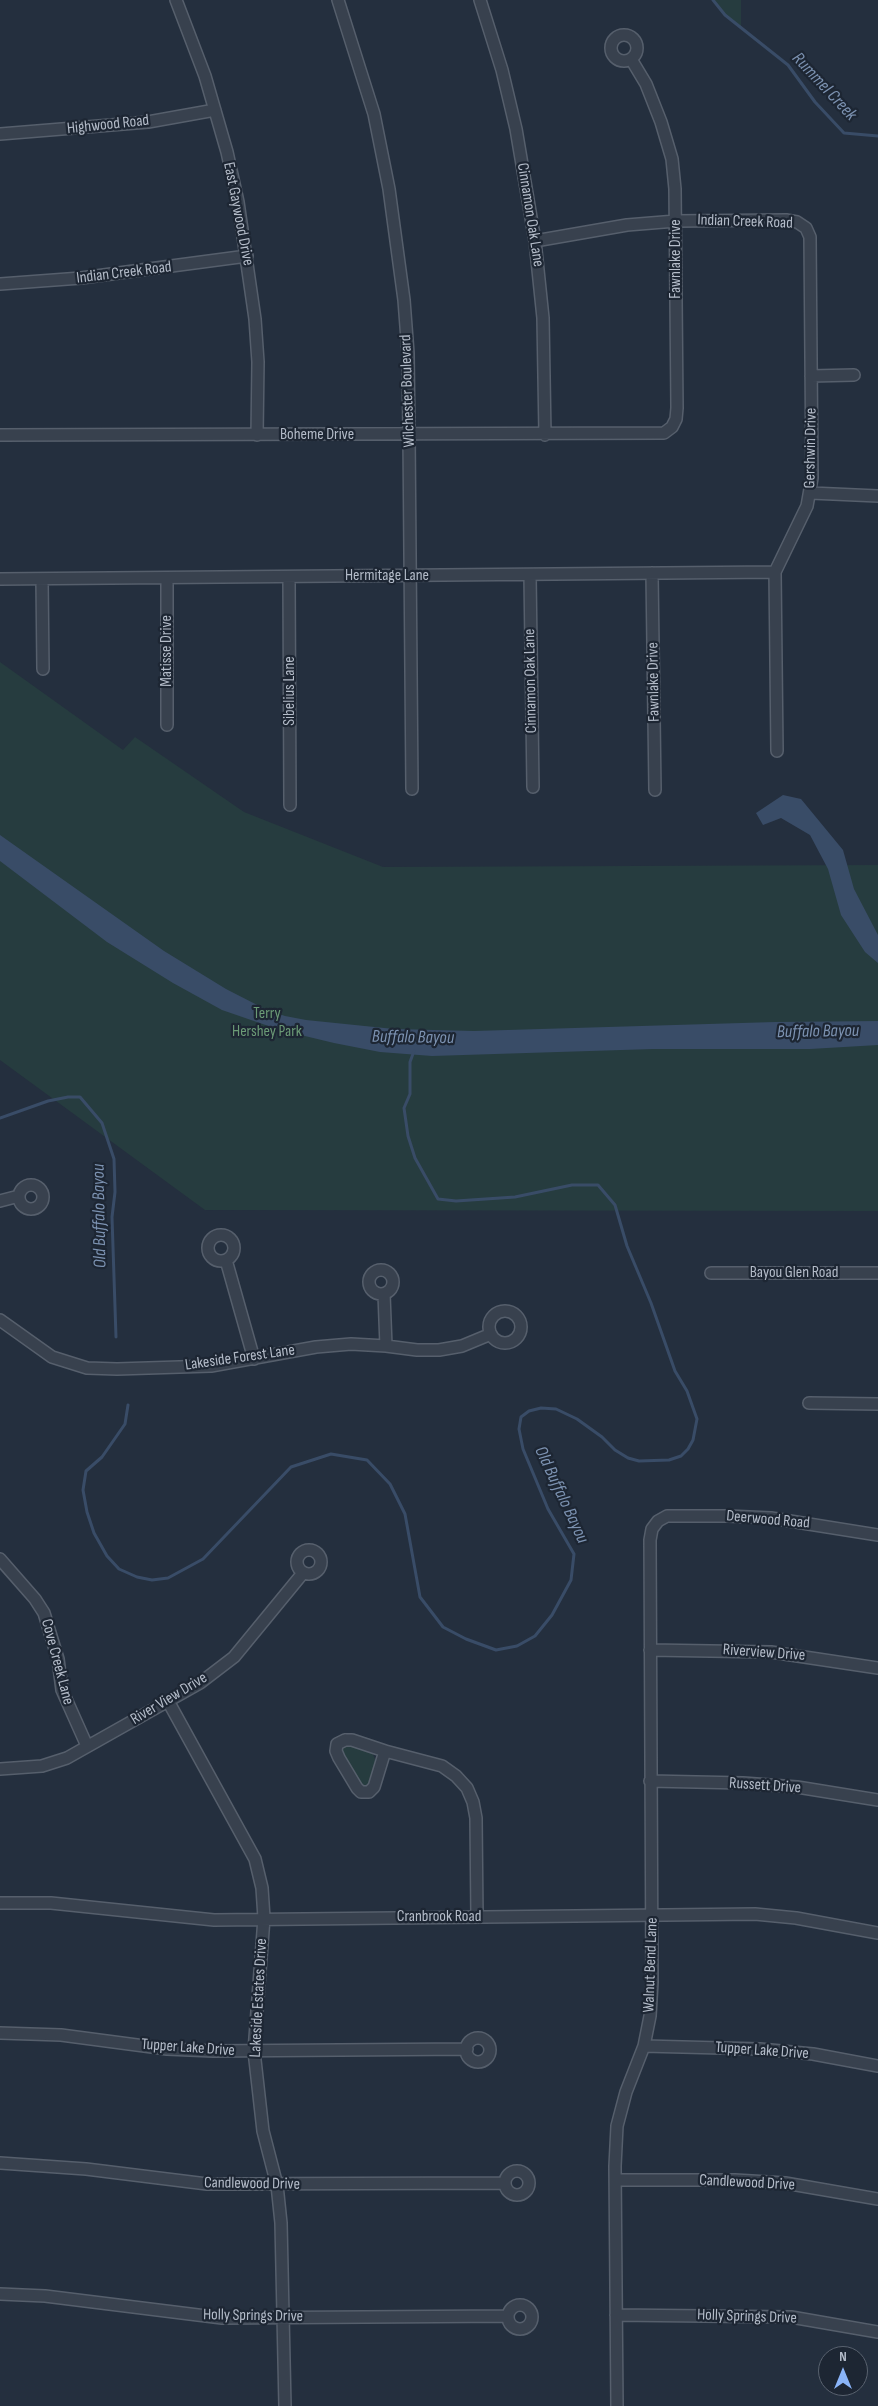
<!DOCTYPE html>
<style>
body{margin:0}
#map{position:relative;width:878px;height:2406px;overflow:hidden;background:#242f3e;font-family:"Sofia Sans Condensed",sans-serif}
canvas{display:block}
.north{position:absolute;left:818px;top:2346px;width:50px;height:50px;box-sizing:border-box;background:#1d2633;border:1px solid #59626f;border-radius:50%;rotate:0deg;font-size:14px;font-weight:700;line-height:20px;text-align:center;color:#b4bcc9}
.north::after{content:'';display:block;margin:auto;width:18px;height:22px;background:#8ab4f8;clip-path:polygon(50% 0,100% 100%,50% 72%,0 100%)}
</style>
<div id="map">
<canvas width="878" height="2406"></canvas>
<div class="north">N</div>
</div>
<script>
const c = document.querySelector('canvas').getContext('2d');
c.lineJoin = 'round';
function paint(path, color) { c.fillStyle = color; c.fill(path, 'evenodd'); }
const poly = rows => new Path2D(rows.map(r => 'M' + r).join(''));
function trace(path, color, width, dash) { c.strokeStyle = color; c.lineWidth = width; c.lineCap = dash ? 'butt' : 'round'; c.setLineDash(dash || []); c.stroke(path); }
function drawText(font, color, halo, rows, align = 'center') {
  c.font = font + ' "Sofia Sans Condensed",sans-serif'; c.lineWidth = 4.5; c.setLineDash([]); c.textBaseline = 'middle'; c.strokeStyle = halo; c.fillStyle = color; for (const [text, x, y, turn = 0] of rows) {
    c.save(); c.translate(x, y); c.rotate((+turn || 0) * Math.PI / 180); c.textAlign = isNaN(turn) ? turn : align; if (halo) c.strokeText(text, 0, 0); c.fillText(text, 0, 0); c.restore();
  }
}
const green = poly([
 [713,0,741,0,741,29,725,15],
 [0,662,123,750,135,737,244,812,383,867,878,865,878,1211,205,1210,0,1060],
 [348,1745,372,1752,374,1757,376,1761,369,1784,365,1786,358,1783,343,1752,343,1748]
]);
const water = poly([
 [783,795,801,799,843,850,854,889,878,935,878,963,865,952,841,915,828,869,810,835,781,818,763,825,756,813],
 [0,835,164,951,226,989,267,1010,285,1016,306,1020,394,1029,474,1031,775,1022,878,1021,878,1045,810,1049,653,1049,432,1056,380,1052,334,1043,280,1030,222,1010,173,983,107,942,0,861]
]);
const stream = poly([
 [713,0,725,15,788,65,815,102,844,133,878,136],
 [0,1118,48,1101,68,1097,80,1097,102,1123,114,1159,115,1192,112,1217,116,1337],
 [128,1405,125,1424,102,1457,86,1471,83,1490,87,1512,94,1533,107,1556,119,1569,137,1577,152,1580,168,1578,203,1559,291,1467,331,1454,367,1460,390,1484,405,1514,420,1597,443,1627,466,1639,496,1650,517,1646,535,1636,552,1615,571,1580,574,1554,548,1509,523,1449,519,1429,521,1417,529,1411,541,1408,556,1409,577,1419,602,1437,615,1450,628,1458,639,1461,669,1460,681,1456,688,1449,693,1440,697,1419,687,1391,675,1371,651,1303,627,1246,615,1205,598,1185,572,1185,515,1197,456,1201,438,1199,415,1158,408,1136,404,1108,410,1094,410,1062,414,1051]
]);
const street = poly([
 [176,0,205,76,227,152,238,202,255,319,258,362,257,435],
 [338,0,374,114,389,189,404,300,408,353,409,435,412,789],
 [480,0,502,70,516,129,535,241,543,318,545,435],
 '611 48a13 13 0 1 1 26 0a13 13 0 1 1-26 0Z',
 [0,134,148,122,215,110],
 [535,241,627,225,676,221,786,220,797,222,806,228,810,237,812,478,807,506,775,572,777,751],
 [0,284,81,278,247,256],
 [811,376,854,375],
 [0,435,664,433,672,427,676,419,677,408,675,189,672,159,661,122,646,84,631,59],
 [811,493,878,496],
 [652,573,655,790],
 [530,575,533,787],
 [289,577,290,805],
 [167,578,167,725],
 [0,579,775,572],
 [42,579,43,669],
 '19 1197a12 12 0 1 1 24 0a12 12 0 1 1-24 0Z',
 [0,1201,19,1196],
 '208 1248a13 13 0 1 1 26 0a13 13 0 1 1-26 0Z',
 [226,1260,254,1359],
 '369 1282a12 12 0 1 1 24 0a12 12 0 1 1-24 0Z',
 [711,1273,878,1273],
 [384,1294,386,1346],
 '489 1327a16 16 0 1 1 32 0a16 16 0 1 1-32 0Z',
 [0,1320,52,1357,87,1368,117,1369,211,1366,316,1347,351,1344,386,1346,417,1350,439,1350,462,1346,491,1334],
 [809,1403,878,1404],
 '297 1562a12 12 0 1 1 24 0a12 12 0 1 1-24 0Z',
 [0,1559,35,1599,44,1613,58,1659,62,1690,87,1746],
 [650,1650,771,1652,878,1668],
 [168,1701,255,1859,262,1888,264,1918,254,2051,263,2131,277,2185,281,2223,285,2406],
 [345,1740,352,1740,385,1751,374,1787,369,1792,361,1792,357,1788,339,1758,336,1751,337,1744,345,1740],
 [385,1751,442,1766,456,1776,467,1788,473,1802,476,1818,477,1917],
 [0,1769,42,1766,67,1758,200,1683,234,1657,303,1573],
 [650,1781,743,1783,797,1787,878,1800],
 [0,1903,51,1903,214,1920,755,1914,796,1918,878,1933],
 [0,2033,61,2035,167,2049,213,2051,467,2049],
 '466 2050a12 12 0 1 1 24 0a12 12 0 1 1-24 0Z',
 [644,2046,760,2049,813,2054,878,2066],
 [0,2163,86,2169,207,2184,505,2183],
 '505 2183a12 12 0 1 1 24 0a12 12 0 1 1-24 0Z',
 [616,2180,735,2180,785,2183,878,2199],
 [0,2294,45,2296,222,2318,508,2316],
 '508 2317a12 12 0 1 1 24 0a12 12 0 1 1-24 0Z',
 [616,2315,791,2317,878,2332],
 [617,2406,615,2166,617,2126,626,2092,644,2046,650,2016,652,1982,650,1540,652,1529,658,1521,667,1516,728,1516,771,1518,878,1535]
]);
const streetNames = [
 ["Highwood Road",108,125,-6],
 ["East Gaywood Drive",238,214,79],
 ["Cinnamon Oak Lane",530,215,81],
 ["Indian Creek Road",745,222,2],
 ["Fawnlake Drive",676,259,-90],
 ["Indian Creek Road",124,273,-7],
 ["Wilchester Boulevard",408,391,-92],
 ["Boheme Drive",317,435],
 ["Gershwin Drive",811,448,-89],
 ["Hermitage Lane",387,576],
 ["Matisse Drive",167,651,-90],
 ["Cinnamon Oak Lane",531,681,-91],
 ["Fawnlake Drive",654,682,-91],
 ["Sibelius Lane",290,691,-90],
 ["Bayou Glen Road",794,1273],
 ["Lakeside Forest Lane",240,1358,-8],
 ["Deerwood Road",768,1520,5],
 ["Riverview Drive",764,1653,4],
 ["Cove Creek Lane",57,1662,75],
 ["River View Drive",169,1699,-31],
 ["Russett Drive",765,1786,4],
 ["Cranbrook Road",439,1917],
 ["Walnut Bend Lane",651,1965,-88],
 ["Lakeside Estates Drive",259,1998,-87],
 ["Tupper Lake Drive",188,2048,4],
 ["Tupper Lake Drive",762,2051,4],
 ["Candlewood Drive",747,2183,3],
 ["Candlewood Drive",252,2184,1],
 ["Holly Springs Drive",253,2316,1],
 ["Holly Springs Drive",747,2317,2]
];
const parkNames = [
 ["Terry",267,1014],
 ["Hershey Park",267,1032]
];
const waterNames = [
 ["Rummel Creek",824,87,47],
 ["Buffalo Bayou",818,1032,-1],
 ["Buffalo Bayou",413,1038,1],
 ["Old Buffalo Bayou",100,1216,-91],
 ["Old Buffalo Bayou",561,1495,65]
];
paint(green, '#263c3f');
paint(water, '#394c67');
trace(stream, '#394c67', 3);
trace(street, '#565f6c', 14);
trace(street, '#38414e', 11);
drawText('16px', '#b4bcc9', '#1d2633', streetNames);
drawText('16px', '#6b9a76', '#1d2633', parkNames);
drawText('italic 18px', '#7c92b1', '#1d2633', waterNames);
</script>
